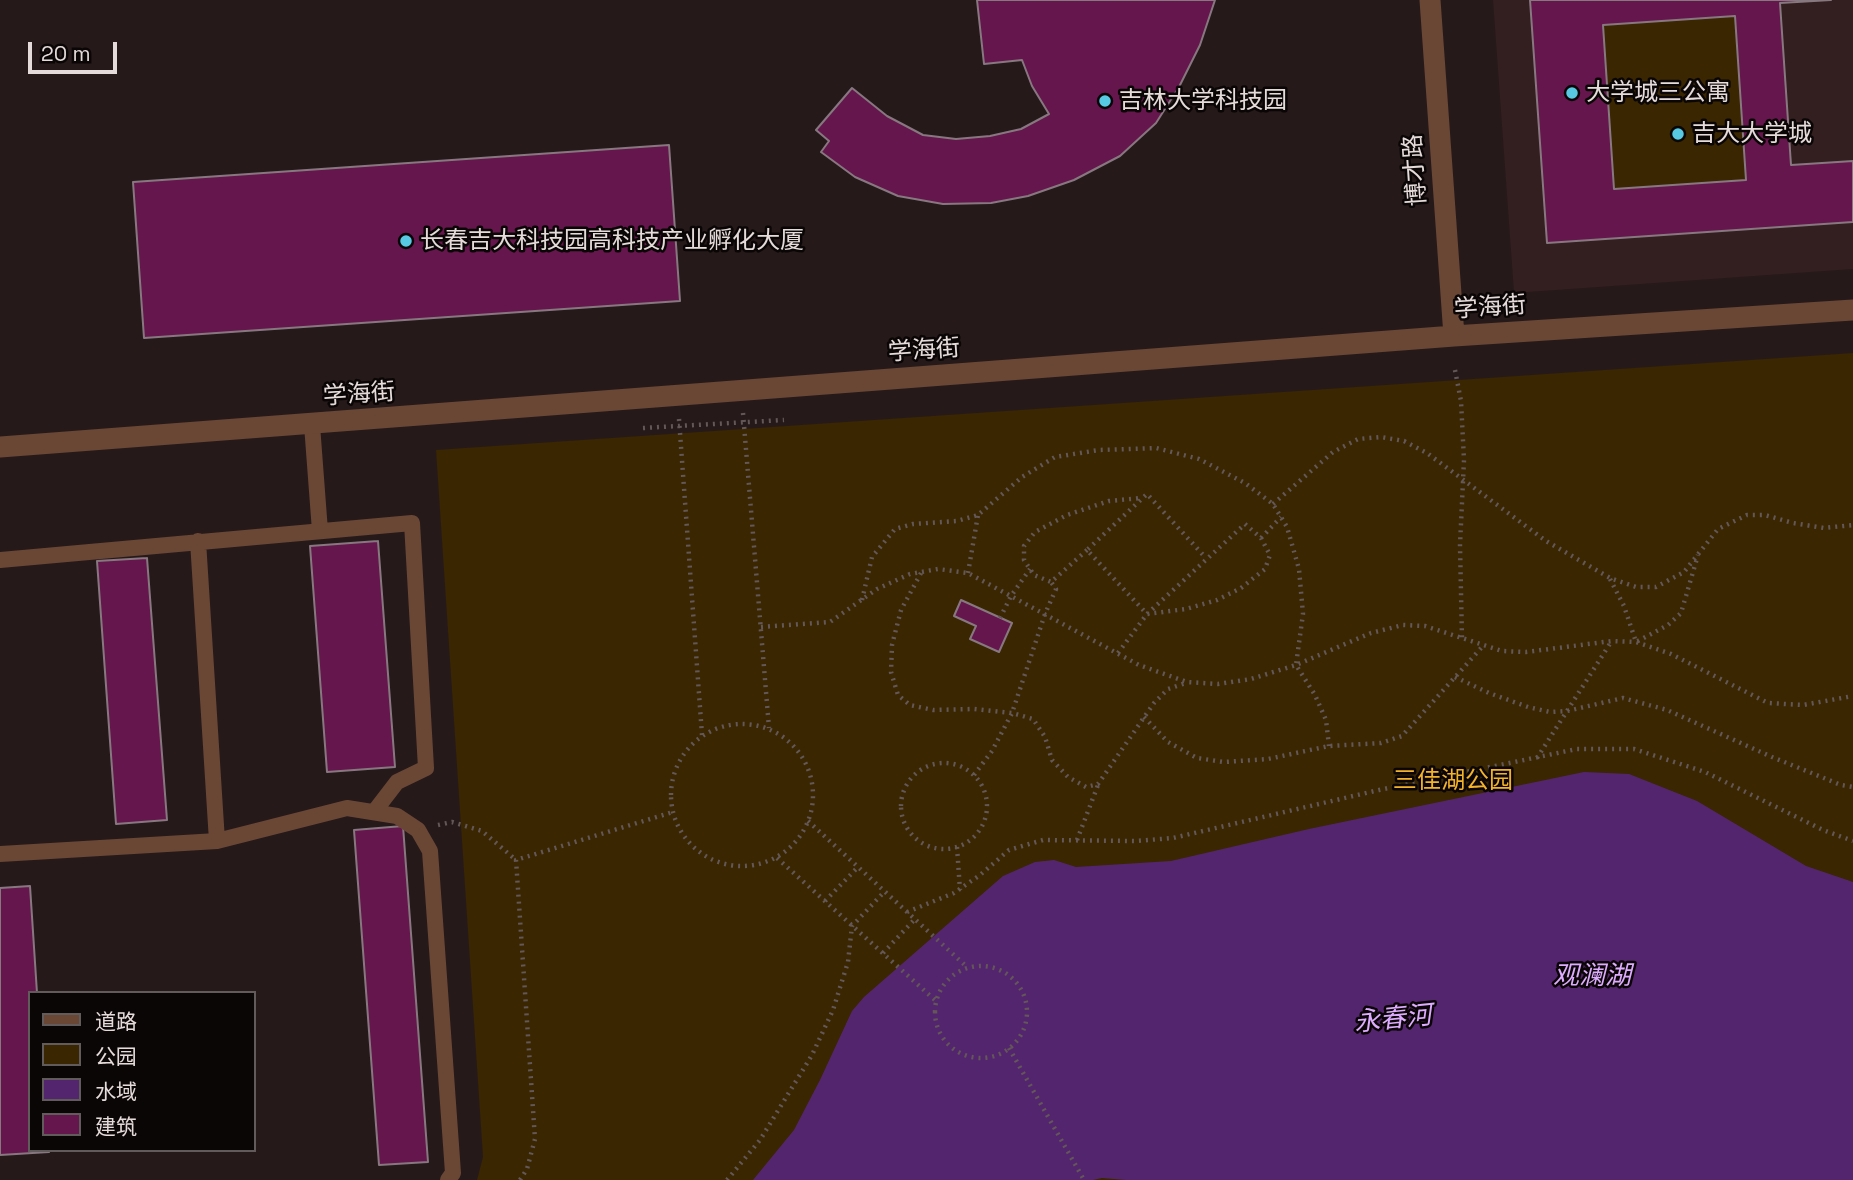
<!DOCTYPE html>
<meta charset="utf-8">
<style>
body{margin:0}
#map{position:relative;width:1853px;height:1180px;overflow:hidden;background:#26191a;font-family:"Space Grotesk","Noto Sans SC",sans-serif}
canvas{display:block}
.legend{position:absolute;left:28px;top:991px;width:228px;height:161px;box-sizing:border-box;background:#0b0606;border:2px solid #625b5b;margin:0;padding:9px 12px;list-style:none;font-size:21px;color:#e5dbdb}
.legend li{display:flex;align-items:center;gap:14px;height:35px}
.legend b{width:35px;border:2px solid #625b5b}
.scale{position:absolute;left:28px;top:42px;width:89px;height:32px;box-sizing:border-box;border:4px solid #e5dbdb;border-top:0;padding-left:9px;font-size:21px;line-height:24px;white-space:nowrap;color:#e5dbdb;-webkit-text-stroke:5px #0b0606;paint-order:stroke}
</style>
<div id="map">
<canvas width="1853" height="1180"></canvas>
<ul class="legend">
<li><b style="height:9px;background:#6a4735"></b>道路</li>
<li><b style="height:19px;background:#3a2600"></b>公园</li>
<li><b style="height:19px;background:#54256f"></b>水域</li>
<li><b style="height:19px;background:#65164c"></b>建筑</li>
</ul>
<div class="scale">20 m</div>
</div>
<script>
const c = document.querySelector('canvas').getContext('2d');
c.lineJoin = 'round';
function paint(path, color) { c.fillStyle = color; c.fill(path, 'evenodd'); }
const poly = rows => new Path2D(rows.map(r => 'M' + r).join(''));
function trace(path, color, width, dash) { c.strokeStyle = color; c.lineWidth = width; c.lineCap = dash ? 'butt' : 'round'; c.setLineDash(dash || []); c.stroke(path); }
function drawText(font, color, halo, rows, align = 'center') {
  c.font = font + ' "Space Grotesk","Noto Sans SC",sans-serif'; c.lineWidth = 5; c.setLineDash([]); c.textBaseline = 'middle'; c.strokeStyle = halo; c.fillStyle = color; for (const [text, x, y, turn = 0] of rows) {
    c.save(); c.translate(x, y); c.rotate((+turn || 0) * Math.PI / 180); c.textAlign = isNaN(turn) ? turn : align; if (halo) c.strokeText(text, 0, 0); c.fillText(text, 0, 0); c.restore();
  }
}
const built = poly([
 [1493,0,1853,0,1853,269,1514,293]
]);
const green = poly([
 [1735,16,1746,180,1614,189,1603,25],
 [1853,353,1853,1180,477,1180,483,1157,436,450]
]);
const water = poly([
 [1584,772,1629,774,1697,801,1806,866,1853,882,1853,1180,1126,1180,1102,1178,1093,1180,753,1180,794,1130,820,1080,852,1011,864,997,1003,876,1035,862,1054,860,1076,867,1171,861,1309,829]
]);
const building = poly([
 [977,0,1215,0,1200,45,1179,87,1156,123,1120,156,1074,180,1028,196,991,203,943,204,898,196,855,177,821,152,829,141,816,130,852,88,887,116,923,135,956,139,990,136,1021,129,1049,114,1032,86,1022,60,984,64,977,0],
 [1530,0,1831,0,1780,3,1791,165,1853,161,1853,222,1547,243,1530,0],
 [1735,16,1746,180,1614,189,1603,25,1735,16],
 [669,145,680,301,144,338,133,182,669,145],
 [378,541,395,767,327,772,310,546,378,541],
 [147,558,167,820,116,824,97,561,147,558],
 [961,600,1012,623,999,652,970,639,976,626,954,616,961,600],
 [403,826,428,1162,379,1165,354,830,403,826],
 [30,886,37,993,30,993,30,1150,48,1150,49,1152,0,1155,0,888,30,886]
]);
const path = poly([
 [1455,370,1461,401,1464,460,1460,545,1462,639],
 [743,413,769,728],
 [679,419,702,735],
 [643,428,784,420],
 [1273,504,1333,452,1358,439,1381,437,1404,441,1427,453,1546,541,1610,578,1636,587,1656,587,1684,572,1718,529,1747,515,1765,515,1793,523,1824,528,1853,525],
 [1261,538,1281,517],
 [1087,550,1051,582,1034,575,1024,560,1024,546,1035,532,1067,515,1109,501,1141,498],
 [921,573,901,610,892,645,891,672,898,695,910,705,933,710,974,709,1012,713,1033,719,1045,737,1052,760,1068,777,1086,787,1098,784,1154,703,1168,689,1186,683],
 [968,573,978,515],
 [1610,579,1624,606,1636,642,1668,625,1681,613,1698,555],
 [862,600,872,557,895,529,913,524,957,521,978,515,1022,477,1055,457,1099,450,1156,448,1199,459,1245,483,1273,504,1287,527,1299,569,1303,614,1296,665,1315,695,1326,720,1329,746],
 [1000,618,1011,596,1030,569],
 [761,627,830,622,877,589,910,574,938,569,968,573,1139,665,1187,682,1218,684,1251,679,1296,665,1371,633,1403,625,1425,626,1502,651,1526,652,1612,641,1636,642,1671,654,1768,703,1803,705,1853,696],
 [1118,653,1147,614,1186,609,1217,600,1241,588,1265,569,1270,555,1261,538,1245,524,1147,614,1087,550,1147,494,1206,558],
 [1455,677,1489,693,1528,707,1550,712,1567,711,1623,698,1667,710,1772,757,1841,785,1853,787],
 [1144,717,1168,742,1197,758,1224,762,1268,759,1329,746,1381,743,1402,736,1483,646],
 '671 795a71 71 0 1 1 142 0a71 71 0 1 1-142 0Z',
 [1537,758,1611,642],
 '901 806a43 43 0 1 1 86 0a43 43 0 1 1-86 0Z',
 [974,775,992,751,1012,713,1045,614,1056,589,1051,582],
 [808,821,967,967],
 [438,825,452,822,482,831,516,860],
 [1077,840,1098,785],
 [957,847,960,890],
 [777,858,936,1001],
 [825,901,858,867],
 [907,912,954,893,980,875,1009,850,1043,840,1136,841,1173,838,1379,790,1577,749,1634,749,1705,772,1823,830,1853,841],
 [883,953,915,919],
 '935 1012a46 46 0 1 1 92 0a46 46 0 1 1-92 0Z',
 [1009,1048,1084,1180],
 [520,1180,527,1169,535,1139,516,860,673,812],
 [727,1180,760,1140,812,1055,833,1010,848,962,852,926,885,891]
]);
const service = poly([
 [312,425,320,531],
 [198,541,217,841],
 [0,560,412,523,426,768,397,782,374,812],
 [0,854,217,841,347,808,397,816,418,830,430,851,453,1173,448,1180]
]);
const tertiary = poly([
 [1430,0,1454,336],
 [0,447,1454,336,1853,310]
]);
const markers = [
 [1572,93,7,"#57c9e2"],
 [1105,101,7,"#57c9e2"],
 [1678,134,7,"#57c9e2"],
 [406,241,7,"#57c9e2"]
];
const poiNames = [
 ["大学城三公寓",1586,93],
 ["吉林大学科技园",1119,101],
 ["吉大大学城",1692,134],
 ["长春吉大科技园高科技产业孵化大厦",420,241]
];
const streetNames = [
 ["博才路",1416,170,-94],
 ["学海街",1490,308,-4],
 ["学海街",924,351,-4],
 ["学海街",359,395,-4]
];
const parkNames = [
 ["三佳湖公园",1453,781]
];
const waterNames = [
 ["观澜湖",1592,977],
 ["永春河",1393,1020,-6]
];
paint(built, '#331e20');
paint(green, '#3a2600');
paint(water, '#54256f');
paint(building, '#65164c');
trace(building, '#877880', 2);
trace(path, '#635757', 4.5, [2, 5]);
trace(service, '#6a4735', 16);
trace(tertiary, '#6a4735', 21);
for (const [x, y, r, color] of markers) { const dot = new Path2D(); dot.arc(x, y, r, 0, 2 * Math.PI); c.fillStyle = color; c.fill(dot); trace(dot, '#0b0606', 2.5); }
drawText('24px', '#e5dbdb', '#0b0606', poiNames, 'left');
drawText('24px', '#e5dbdb', '#0b0606', streetNames);
drawText('24px', '#f4b22a', '#0b0606', parkNames);
drawText('italic 26px', '#ddabff', '#0b0606', waterNames);
</script>
